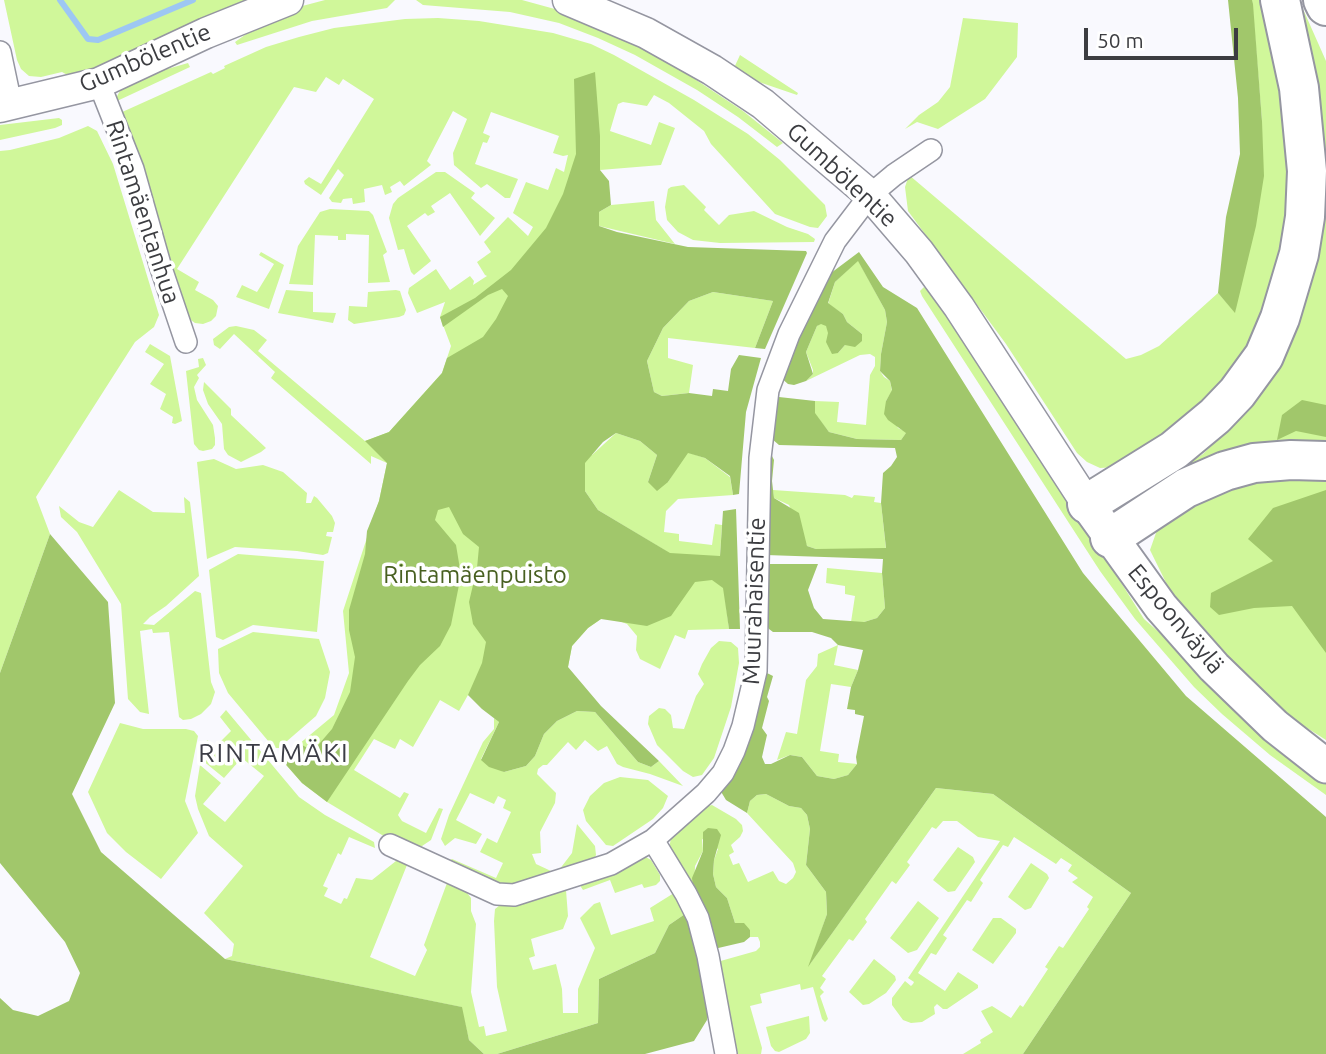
<!DOCTYPE html>
<meta charset="utf-8">
<style>
body{margin:0}
#map{position:relative;width:1326px;height:1054px;overflow:hidden;background:#f9f9fe;font-family:Ubuntu,sans-serif}
canvas{display:block}
.scale{position:absolute;left:1084px;top:28px;width:154px;height:32px;box-sizing:border-box;border:4px solid #3c3d41;border-top:0;padding-left:9px;font-size:21px;line-height:24px;white-space:nowrap;color:#3c3d41;-webkit-text-stroke:5px #fff;paint-order:stroke}
</style>
<div id="map">
<canvas width="1326" height="1054"></canvas>
<div class="scale">50 m</div>
</div>
<script>
const c = document.querySelector('canvas').getContext('2d');
c.lineJoin = 'round';
function paint(path, color) { c.fillStyle = color; c.fill(path, 'evenodd'); }
const poly = rows => new Path2D(rows.map(r => 'M' + r).join(''));
function trace(path, color, width, dash) { c.strokeStyle = color; c.lineWidth = width; c.lineCap = dash ? 'butt' : 'round'; c.setLineDash(dash || []); c.stroke(path); }
function drawText(font, color, halo, rows, align = 'center') {
  c.font = font + ' Ubuntu,sans-serif'; c.lineWidth = 7; c.setLineDash([]); c.textBaseline = 'middle'; c.strokeStyle = halo; c.fillStyle = color; for (const [text, x, y, turn = 0] of rows) {
    c.save(); c.translate(x, y); c.rotate((+turn || 0) * Math.PI / 180); c.textAlign = isNaN(turn) ? turn : align; if (halo) c.strokeText(text, 0, 0); c.fillText(text, 0, 0); c.restore();
  }
}
const green = poly([
 [4,0,257,0,73,78,62,72,41,77,29,76,21,69,17,60],
 [325,0,395,0,387,8,312,21,237,45,235,42,276,13],
 [416,0,522,0,562,11,642,44,743,111,783,143,777,147,738,117,697,90,635,55,598,38,559,23,510,12,423,5],
 [1252,0,1269,0,1287,87,1295,222,1268,323,1216,402,1118,467,1100,468,1087,462,1077,453,1006,344,908,211,905,187,909,175,1126,359,1141,355,1159,346,1218,293,1235,312,1262,121],
 [1299,0,1326,61,1326,454,1132,509,1128,502,1203,454,1252,405,1280,359],
 [438,18,479,21,553,33,591,44,614,55,694,100,748,134,780,160,825,205,827,216,818,228,810,227,775,214,711,144,704,131,669,103,654,95,647,106,623,102,618,104,610,131,651,145,659,122,675,128,661,165,600,170,599,212,611,205,654,201,656,220,675,244,599,226,592,455,616,433,640,441,657,455,648,482,668,482,687,452,705,458,730,477,733,495,678,499,666,511,664,532,679,534,679,541,712,545,715,524,722,525,720,556,729,629,688,630,685,639,675,635,660,669,640,659,636,650,637,636,627,624,614,619,601,619,588,628,572,646,568,667,505,720,468,695,459,711,440,700,413,747,400,739,395,749,374,739,354,770,400,798,404,792,409,794,398,815,402,821,426,833,439,808,443,809,431,840,422,846,411,848,392,841,327,802,302,783,281,759,334,715,349,673,343,611,379,501,387,463,371,456,371,464,271,378,275,372,234,334,220,349,214,345,213,339,229,327,236,326,254,330,267,340,258,351,365,441,389,432,442,373,451,346,440,317,445,302,417,313,408,293,409,288,436,269,450,290,470,276,474,281,473,285,487,276,485,275,477,262,491,252,484,242,508,217,528,236,533,227,513,213,526,182,548,190,556,168,564,172,568,155,563,156,553,153,559,136,491,112,483,133,490,136,487,143,483,142,475,164,518,179,510,198,505,198,487,184,481,188,454,165,453,153,467,119,453,111,427,161,431,165,404,186,400,181,390,187,392,192,385,195,382,185,364,189,365,202,353,204,352,198,343,199,341,203,332,202,329,198,344,175,338,169,321,195,305,184,304,181,309,177,321,184,374,99,343,79,339,85,326,77,316,92,294,87,177,269,199,282,195,290,213,300,218,306,216,316,211,321,203,324,195,323,188,318,120,113,211,72,213,74,225,68,224,66,266,47,299,37,334,28,405,19],
 [585,485,585,491,598,510,666,551,575,520],
 [963,18,1018,23,1017,57,985,99,938,129,917,122,905,129,919,115,938,102,950,87],
 [740,55,798,93,797,95,756,81,734,68],
 [188,63,190,67,117,101,116,98,122,87,143,76],
 [59,118,62,120,62,125,55,128,0,140,0,125],
 [88,126,97,131,113,164,159,315,154,327,135,342,36,497,50,534,0,673,0,151,10,150,59,138],
 [436,172,445,172,475,193,471,198,495,218,480,236,450,193,431,206,435,212,428,216,425,213,407,226,431,261,414,275,411,272,404,249,398,250,389,218,393,204,398,198],
 [684,185,706,207,704,210,719,225,729,215,754,211,787,227,808,234,815,239,814,242,720,243,693,240,678,232,667,220,665,207,668,189,671,187],
 [330,209,369,211,373,215,387,252,383,255,390,282,368,283,369,235,346,234,346,240,338,240,338,236,315,235,313,285,289,284,298,246,320,212],
 [261,252,284,265,269,309,236,297,242,285,257,292,274,264,259,255],
 [858,260,885,310,887,322,881,354,880,371,884,377,890,381,892,391,886,401,898,428,907,432,901,440,857,439,829,432,814,413,815,401,839,402,837,422,866,425,870,375,875,366,875,357,870,354,860,355,806,381,813,374,813,370,806,352,817,326,821,323,826,325,838,353,845,345,862,334,847,322,843,314,828,304,835,282],
 [924,287,937,299,1023,427,1144,619,1326,779,1326,795,1270,755,1222,714,1194,687,1135,619,1100,571,922,296,920,291],
 [286,290,313,292,313,312,336,313,333,323,278,313],
 [396,290,400,291,406,310,404,315,399,317,354,324,348,320,349,306,367,307,368,292],
 [713,292,773,301,755,348,668,338,668,358,693,365,689,393,662,396,654,392,647,361,663,328,689,301],
 [150,344,170,356,182,421,175,424,172,423,173,417,160,409,166,394,150,384,164,364,145,352],
 [203,358,206,365,197,375,199,378,194,387,197,400,213,425,215,438,215,445,212,449,203,451,199,450,194,444,186,371,199,367,198,359],
 [204,382,231,409,231,415,266,448,261,452,241,462,228,455,224,449,222,424,208,404,203,390],
 [214,459,236,469,263,465,283,472,307,493,306,503,311,503,314,496,317,498,332,516,335,523,333,532,327,532,326,536,332,537,328,553,323,555,297,551,235,547,207,559,197,462],
 [1282,477,1326,479,1326,740,1288,716,1230,665,1174,599,1150,550,1157,530,1198,504,1246,484],
 [119,490,153,512,185,513,184,497,190,502,199,576,166,606,150,617,143,624,154,625,195,591,201,593,211,682,215,692,211,704,201,714,191,719,183,720,179,717,169,632,153,633,152,629,140,631,149,714,140,712,128,699,121,604,77,532,61,517,59,506,79,522,93,527],
 [773,490,845,495,852,498,854,495,875,497,874,502,881,503,886,549,816,549,807,546,789,505,774,498],
 [238,554,324,561,317,632,253,625,223,640,216,637,209,570],
 [827,568,882,573,885,608,877,618,864,622,851,622,855,596,845,594,845,586,826,583],
 [253,632,319,639,330,672,325,698,316,716,279,748,274,748,228,693,219,673,218,649],
 [719,641,731,642,738,648,739,663,731,707,714,758,702,775,693,777,683,771,657,745,648,724,649,716,659,708,665,709,671,715,673,728,684,729,696,696,704,684,698,674,702,664,711,648],
 [838,645,834,665,858,670,851,687,831,684,820,751,839,754,838,762,857,764,848,775,834,779,817,776,802,757,790,755,777,760,786,732,797,734,806,680,817,666,818,654],
 [226,710,299,797,325,815,374,842,375,848,349,837,341,855,338,853,323,886,328,888,324,896,341,904,344,898,347,899,356,878,372,880,396,861,401,861,407,865,370,957,415,976,427,950,424,945,447,883,464,889,471,898,471,911,476,924,471,992,479,1027,484,1026,486,1036,507,1031,497,987,494,921,495,909,504,902,559,886,566,890,568,916,563,929,531,939,535,956,529,958,533,970,556,964,562,989,563,1013,578,1013,578,989,595,948,580,918,594,904,600,902,611,935,654,921,650,908,674,893,685,914,669,925,655,953,599,979,598,1023,497,1054,484,1054,469,1040,461,1007,225,959,232,956,234,944,204,913,243,866,209,836,198,809,195,796,200,765,221,783,203,804,225,822,264,776,221,741,231,731,220,717],
 [577,711,595,712,638,762,651,767,659,761,683,786,650,774,623,767,617,764,607,746,598,751,585,740,576,750,568,742,547,765,543,765,538,769,537,774,556,793,555,803,540,832,541,853,532,854,536,864,551,871,559,870,572,853,577,824,595,846,596,855,593,861,510,890,447,862,452,859,496,878,503,863,480,852,487,838,497,843,511,812,503,808,506,800,498,796,494,804,470,793,456,820,482,834,476,844,455,838,445,846,441,839,449,815,483,742,494,729,494,718,499,722,481,759,504,772,526,766,535,756,544,734,557,721],
 [120,723,143,729,186,729,194,731,198,736,185,801,198,833,161,879,126,852,107,833,88,792],
 [207,740,239,761,224,778,202,760],
 [620,777,648,780,668,796,663,808,653,819,613,846,606,845,586,821,583,810,590,796,604,783],
 [936,788,993,794,1131,893,1023,1054,963,1054,981,1043,980,1040,993,1032,981,1011,992,1006,1011,1018,1020,1005,1023,1007,1048,969,1045,967,1059,946,1063,948,1089,909,1087,907,1093,897,1072,882,1078,878,1068,871,1072,865,1061,858,1056,864,1014,837,1008,847,1003,845,980,880,983,883,971,902,967,900,943,935,947,938,936,955,931,953,918,973,945,991,958,972,978,985,978,988,947,1009,943,1009,937,1004,934,1007,935,1014,922,1022,911,1023,903,1020,892,1005,892,998,905,981,911,986,913,984,914,982,908,978,1000,841,978,837,957,821,943,821,936,829,932,827,907,862,910,865,896,884,892,881,865,919,867,922,853,941,849,939,822,976,826,979,820,988,824,992,820,996,828,1019,825,1022,822,1019,813,987,801,990,800,984,760,994,762,1003,750,1006,762,1048,761,1054,738,1054,717,962,756,951,760,947,760,942,758,937,750,937,750,930,735,923,727,898,716,887,713,874,714,860,718,849,702,839,703,851,695,866,694,895,669,850,671,837,705,807,712,805,736,819,742,825,743,831,740,837,731,845,734,852,729,855,733,865,739,863,748,882,773,871,779,881,786,884,793,878,796,872,793,863,747,813,750,801,757,795,766,794,789,806,801,808,807,815,810,829,806,865,826,892,827,914,810,964],
 [958,847,973,857,975,862,955,891,948,892,933,880],
 [644,856,651,860,660,875,660,881,656,885,644,888,642,884,615,893,610,880,583,890,581,887,581,882],
 [1031,863,1047,874,1049,878,1031,908,1025,910,1008,897],
 [918,901,939,918,917,950,908,953,890,938],
 [993,918,1001,918,1016,929,1016,933,993,964,972,950],
 [874,959,895,976,896,980,886,993,869,1004,863,1005,849,992],
 [809,1016,810,1033,806,1039,779,1052,775,1051,771,1046,766,1027]
]);
const forest = poly([
 [1228,0,1252,0,1253,4,1262,121,1264,176,1256,226,1235,313,1218,293,1226,217,1240,154,1238,98],
 [595,72,600,136,600,170,609,181,611,205,599,212,599,226,617,232,688,247,806,251,807,253,765,349,755,348,773,301,713,292,689,301,663,328,647,361,654,392,662,396,689,393,712,396,713,389,728,391,731,369,739,355,761,358,746,412,739,494,733,495,730,476,705,458,688,453,668,482,657,491,648,482,657,455,640,441,616,433,603,442,585,463,585,491,598,510,670,553,720,556,723,511,736,509,740,629,729,629,723,588,712,580,695,582,671,616,647,626,601,619,588,628,572,646,568,667,601,706,659,761,651,767,638,762,595,712,577,711,557,721,544,734,535,756,526,766,504,772,489,767,481,760,499,722,482,709,468,695,482,663,486,642,473,624,469,602,477,568,479,547,463,534,449,507,438,510,435,520,456,545,461,575,451,625,440,646,420,665,408,681,327,802,302,783,281,759,302,745,313,751,332,729,350,692,355,657,349,630,349,610,365,554,367,531,379,501,387,463,365,441,389,432,442,373,447,358,483,337,496,319,508,296,502,289,488,295,443,327,440,317,475,298,511,270,546,228,563,194,576,154,574,79],
 [859,252,883,287,917,308,1083,573,1186,696,1326,817,1326,1054,1023,1054,1131,893,993,794,936,788,808,967,827,914,826,892,806,865,810,829,807,815,801,808,789,806,766,794,757,795,750,801,747,813,726,800,720,790,763,676,767,673,773,676,767,697,769,701,762,728,767,735,762,757,765,764,771,764,790,755,802,757,817,776,834,779,848,775,857,764,856,757,864,716,855,714,855,710,847,709,851,687,858,670,863,650,838,645,831,638,812,632,773,632,769,629,766,624,764,570,770,564,818,564,808,590,814,608,823,619,864,622,877,618,885,608,882,573,883,559,766,555,768,455,772,456,774,460,772,481,774,498,799,513,807,546,816,549,886,548,881,503,883,473,891,466,897,457,895,448,779,445,772,439,775,400,779,397,815,401,815,413,829,432,857,439,901,440,906,433,888,420,884,414,886,401,892,390,890,381,880,371,881,354,887,322,885,310,858,261,835,282,828,303,843,314,847,322,862,334,862,341,855,347,845,345,838,353,832,354,826,342,828,333,826,326,821,324,817,326,806,352,813,374,806,381,794,385,788,384,780,377,823,279],
 [1302,400,1326,405,1326,437,1296,431,1277,440,1282,415],
 [1326,490,1326,653,1292,606,1254,608,1219,615,1210,607,1211,593,1273,561,1248,539,1273,508],
 [50,534,108,602,115,703,72,794,101,852,225,959,462,1007,469,1040,484,1054,0,1054,0,998,13,1010,38,1016,69,1001,80,973,65,942,0,863,0,673],
 [708,828,717,829,721,835,714,860,713,874,716,887,727,898,735,923,744,923,750,930,750,937,744,942,714,949,694,895,692,878,703,851,703,832],
 [685,914,695,938,709,990,707,1020,694,1041,645,1054,497,1054,598,1023,599,979,655,953,669,925]
]);
const stream = poly([
 [60,0,88,39,98,40,193,0]
]);
const street = poly([
 [0,52,11,104],
 [99,83,133,169,161,268,186,342],
 [653,840,686,894,698,918,708,956,726,1054],
 [390,845,497,894,514,895,611,864,653,840,706,793,723,773,734,751,743,726,756,671,760,458,768,390,789,334,835,241,870,195,894,175,931,150]
]);
const secondary = poly([
 [568,0,646,33,712,70,763,104,870,195,919,252,959,307,1087,504],
 [0,107,99,83,206,33,288,0]
]);
const primary = poly([
 [1087,504,1161,607,1214,667,1275,726,1326,766]
]);
const highway = poly([
 [1323,0,1326,6],
 [1087,504,1174,450,1215,416,1237,393,1264,356,1280,318,1299,254,1305,217,1307,171,1299,88,1280,0],
 [1110,538,1186,488,1225,471,1254,463,1291,460,1326,461]
]);
const streetNames = [
 ["Gumbölentie",145,58,-23],
 ["Gumbölentie",842,175,43],
 ["Rintamäentanhua",143,212,72],
 ["Muurahaisentie",754,601,-88],
 ["Espoonväylä",1176,619,50]
];
const parkNames = [
 ["Rintamäenpuisto",475,575]
];
const neighbourhoodNames = [
 ["RINTAMÄKI",274,753]
];
paint(green, '#d0f79a');
paint(forest, '#a1c76b');
trace(stream, '#9dc7f3', 6);
trace(street, '#9596a1', 24);
trace(secondary, '#9596a1', 33);
trace(primary, '#9596a1', 37);
trace(highway, '#9596a1', 42);
trace(street, '#fff', 21);
trace(secondary, '#fff', 30);
trace(primary, '#fff', 33);
trace(highway, '#fff', 38);
drawText('24px', '#3c3d41', '#fff', streetNames);
drawText('24px', '#486021', '#fff', parkNames);
c.letterSpacing = '2px';
drawText('26px', '#3c3d46', '#fff', neighbourhoodNames);
c.letterSpacing = '0px';
</script>
